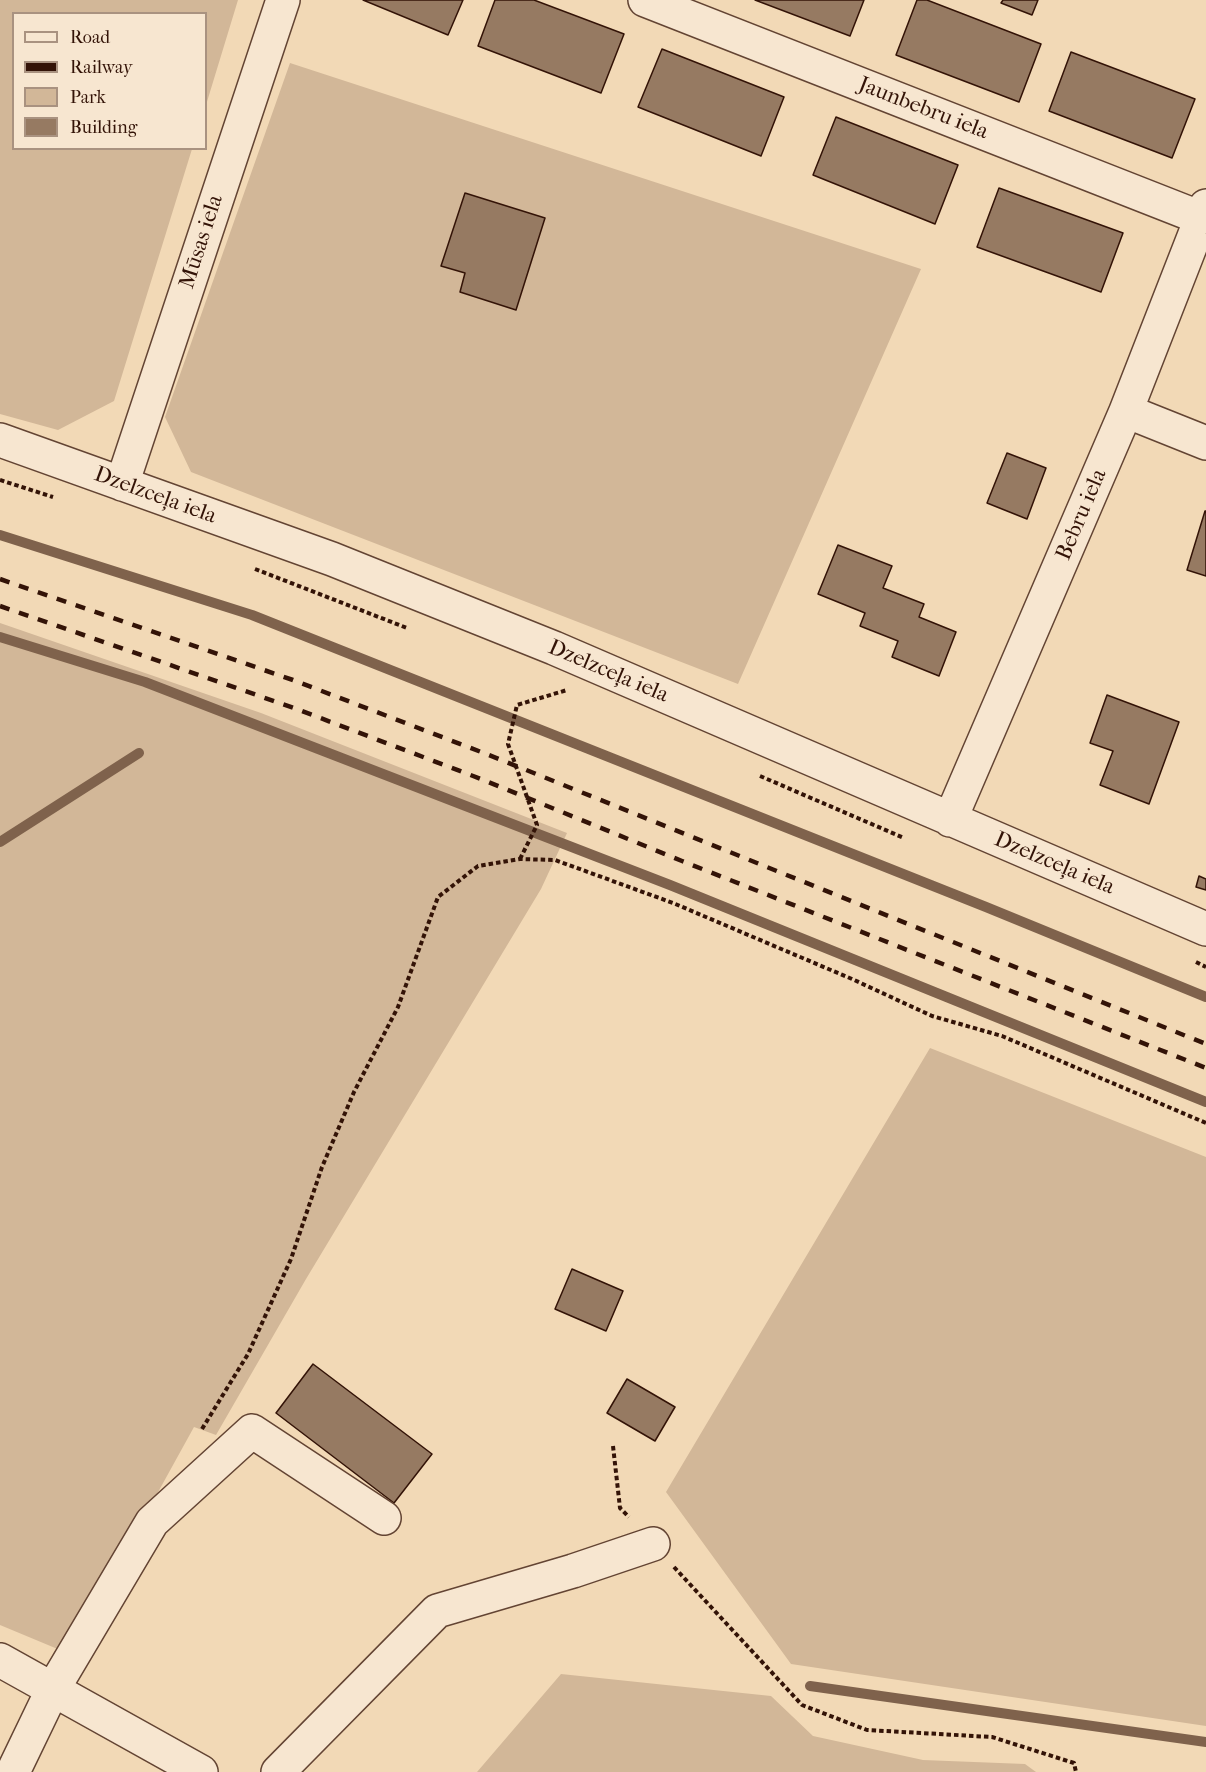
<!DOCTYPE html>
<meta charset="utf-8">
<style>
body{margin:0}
#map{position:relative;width:1206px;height:1772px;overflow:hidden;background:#f2d9b6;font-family:"IM FELL French Canon",serif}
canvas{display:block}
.legend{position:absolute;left:12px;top:12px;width:195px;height:138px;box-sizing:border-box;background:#f7e6d0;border:2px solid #a99280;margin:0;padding:8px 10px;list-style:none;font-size:18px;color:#331307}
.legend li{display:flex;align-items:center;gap:12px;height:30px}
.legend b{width:30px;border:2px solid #a99280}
</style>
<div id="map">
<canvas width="1206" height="1772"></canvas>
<ul class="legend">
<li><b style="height:8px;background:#f7e6d0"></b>Road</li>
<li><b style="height:8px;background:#331307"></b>Railway</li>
<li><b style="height:16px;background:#d2b798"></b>Park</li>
<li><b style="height:16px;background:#967a62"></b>Building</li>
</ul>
</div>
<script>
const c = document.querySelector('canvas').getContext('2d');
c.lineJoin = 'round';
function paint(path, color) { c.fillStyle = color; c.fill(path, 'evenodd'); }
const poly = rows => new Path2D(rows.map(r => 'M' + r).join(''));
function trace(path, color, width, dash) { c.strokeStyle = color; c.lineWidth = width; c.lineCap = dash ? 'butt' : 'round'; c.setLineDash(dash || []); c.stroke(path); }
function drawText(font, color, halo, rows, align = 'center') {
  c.font = font + ' "IM FELL French Canon",serif'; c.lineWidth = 5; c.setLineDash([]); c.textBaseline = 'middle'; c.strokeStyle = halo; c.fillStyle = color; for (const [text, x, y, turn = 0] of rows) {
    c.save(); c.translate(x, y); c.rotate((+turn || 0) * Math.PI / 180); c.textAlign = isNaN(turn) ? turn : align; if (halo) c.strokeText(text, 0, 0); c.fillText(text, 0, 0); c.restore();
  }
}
const green = poly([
 [0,0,238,0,206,105,206,14,14,14,14,148,192,149,114,401,58,430,0,414],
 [290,63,921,269,738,684,191,472,165,417],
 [0,623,261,713,567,833,541,889,306,1279,216,1435,194,1427,141,1523,60,1650,0,1625],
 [930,1048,1206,1157,1206,1726,791,1664,666,1492],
 [561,1674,771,1696,813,1736,923,1760,1025,1764,1036,1772,477,1772]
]);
const stream = poly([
 [0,535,252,615,986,907,1206,997],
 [0,637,145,682,670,885,1206,1102],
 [0,842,139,753],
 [810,1686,1206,1742]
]);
const building = poly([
 [363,0,463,0,448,35,363,0],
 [495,0,534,0,624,34,601,93,478,46,495,0],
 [755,0,864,0,850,36,755,0],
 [917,0,927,0,1041,44,1019,102,896,55,917,0],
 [1003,0,1038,0,1032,15,1001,3,1003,0],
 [662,49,784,97,761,156,638,107,662,49],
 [1071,52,1195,99,1172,158,1049,111,1071,52],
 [836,117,958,165,935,224,813,175,836,117],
 [999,188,1123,233,1101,292,977,247,999,188],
 [465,193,545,218,516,310,460,292,465,273,441,266,465,193],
 [1007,453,1046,468,1027,519,987,503,1007,453],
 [1205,511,1206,511,1206,576,1187,570,1205,511],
 [838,545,892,566,883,588,924,604,919,617,956,632,939,676,892,657,898,641,860,626,865,613,818,594,838,545],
 [1107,695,1179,722,1149,804,1100,785,1113,751,1090,743,1107,695],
 [1199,876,1206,879,1206,890,1196,887,1199,876],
 [572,1269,623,1291,606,1331,555,1309,572,1269],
 [313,1364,432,1454,394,1503,276,1413,313,1364],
 [627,1379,675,1407,655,1441,607,1413,627,1379]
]);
const path = poly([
 [0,480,53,497],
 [255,569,407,628],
 [760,776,904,838],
 [520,859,537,825,508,744,517,705,567,690],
 [1196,962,1206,967],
 [202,1429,248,1354,291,1259,322,1167,354,1092,398,1007,438,897,478,866,520,859,555,860,673,903,852,979,932,1016,1002,1036,1206,1123],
 [613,1446,620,1508,629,1517],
 [674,1567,802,1705,867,1730,992,1737,1074,1763,1076,1772]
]);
const minor = poly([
 [645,0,1201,218],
 [1126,411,1206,443],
 [0,440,332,559,554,648,1206,929],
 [122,484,283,0],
 [950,820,1126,411,1206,206],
 [0,1660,201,1772],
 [13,1772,53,1689,152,1522,252,1431,384,1518],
 [278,1772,437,1611,573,1571,653,1544]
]);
const rail = poly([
 [0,579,293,680,489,755,1206,1044],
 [0,606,294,708,481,779,682,861,1206,1068]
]);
const streetNames = [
 ["Jaunbebru iela",923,109,21],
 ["Mūsas iela",202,242,-72],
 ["Dzelzceļa iela",155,496,20],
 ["Bebru iela",1082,515,-67],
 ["Dzelzceļa iela",608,672,23],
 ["Dzelzceļa iela",1054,864,23]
];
paint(green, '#d2b798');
trace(stream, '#7f624c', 10);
paint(building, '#967a62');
trace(building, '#331307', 1.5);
trace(minor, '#634433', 36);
trace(path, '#331307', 4, [4.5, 3]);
trace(minor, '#f7e6d0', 33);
trace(rail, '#331307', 4.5, [10, 10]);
drawText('22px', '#331307', '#f7e6d0', streetNames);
</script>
